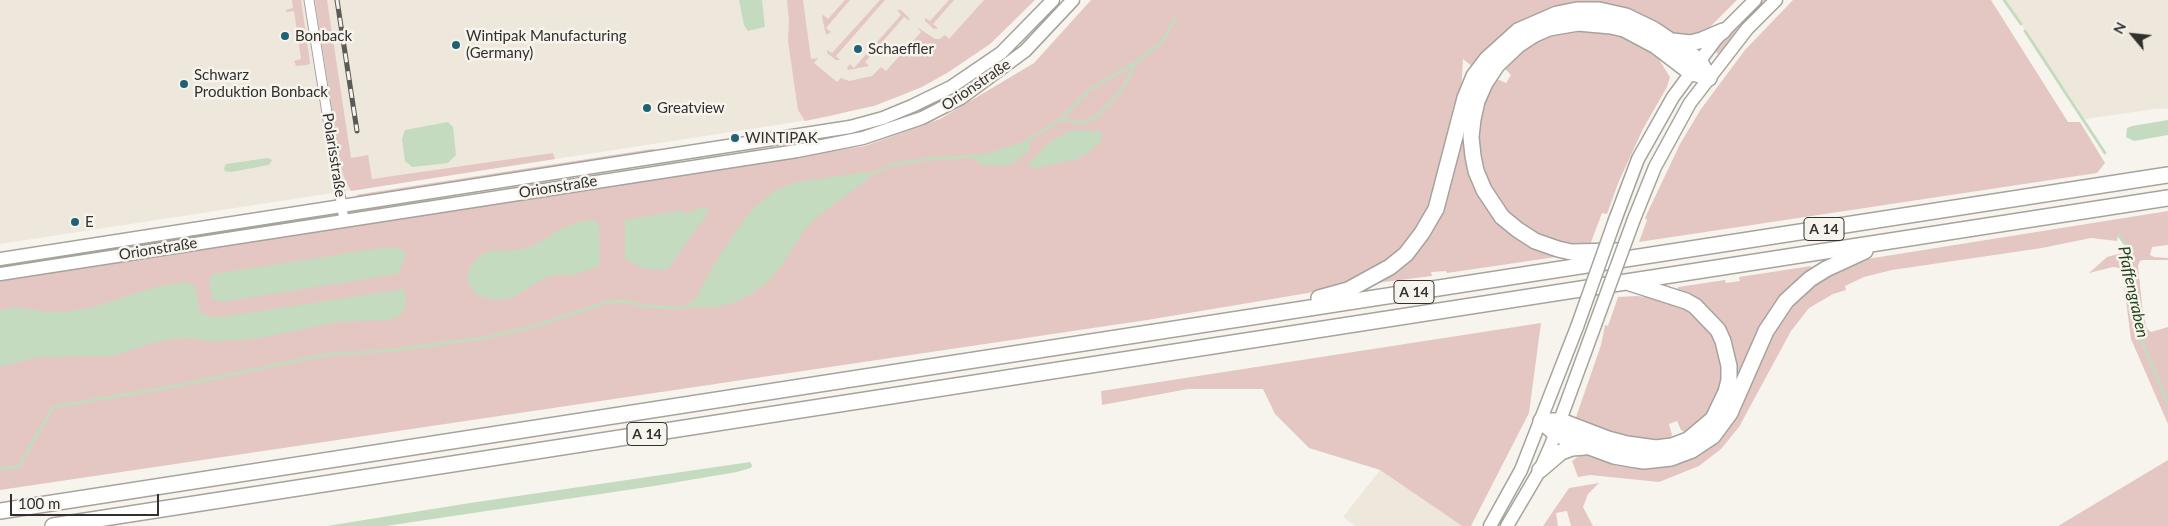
<!DOCTYPE html>
<meta charset="utf-8">
<style>
body{margin:0}
#map{position:relative;width:2168px;height:526px;overflow:hidden;background:#f7f4ee;font-family:Lato,sans-serif}
canvas{display:block}
.north{position:absolute;left:2108px;top:10px;width:50px;height:50px;-webkit-text-stroke:4px #f7f4ee;paint-order:stroke;rotate:298deg;font-size:14px;font-weight:700;line-height:20px;text-align:center;color:#31302e}
.north::after{content:'';display:block;margin:auto;width:18px;height:22px;background:#31302e;clip-path:polygon(50% 0,100% 100%,50% 72%,0 100%)}
.scale{position:absolute;left:10px;top:494px;width:149px;height:22px;box-sizing:border-box;border:2px solid #31302e;border-top:0;padding-left:6px;font-size:15px;line-height:18px;white-space:nowrap;color:#31302e;-webkit-text-stroke:4px #f7f4ee;paint-order:stroke}
</style>
<div id="map">
<canvas width="2168" height="526"></canvas>
<div class="north">N</div>
<div class="scale">100 m</div>
</div>
<script>
const c = document.querySelector('canvas').getContext('2d');
c.lineJoin = 'round';
function paint(path, color) { c.fillStyle = color; c.fill(path, 'evenodd'); }
const poly = rows => new Path2D(rows.map(r => 'M' + r).join(''));
function trace(path, color, width, dash) { c.strokeStyle = color; c.lineWidth = width; c.lineCap = dash ? 'butt' : 'round'; c.setLineDash(dash || []); c.stroke(path); }
function drawText(font, color, halo, rows, align = 'center') {
  c.font = font + ' Lato,sans-serif'; c.lineWidth = 5; c.setLineDash([]); c.textBaseline = 'middle'; c.strokeStyle = halo; c.fillStyle = color; for (const [text, x, y, turn = 0] of rows) {
    c.save(); c.translate(x, y); c.rotate((+turn || 0) * Math.PI / 180); c.textAlign = isNaN(turn) ? turn : align; if (halo) c.strokeText(text, 0, 0); c.fillText(text, 0, 0); c.restore();
  }
}
const built = poly([
 [0,0,1035,0,990,44,947,73,898,97,829,117,0,244],
 [2005,0,2168,0,2168,109,2155,109,2085,119],
 [1380,470,1462,526,1355,526,1343,517]
]);
const green = poly([
 [292,0,301,0,310,63,307,65,296,66,294,61,301,59,294,11,286,12,286,10,293,8],
 [315,0,327,0,351,158,368,155,372,179,553,153,555,159,351,191,345,180,341,167],
 [787,0,803,0,811,59,818,58,814,63,837,82,841,78,849,81,872,76,881,67,886,71,921,32,917,27,935,39,940,39,945,35,949,39,984,0,1035,0,990,44,947,73,922,87,874,106,805,121,798,110,788,41,789,20],
 [845,0,850,0,826,28,831,32,826,35,822,17,823,15,828,19],
 [880,0,885,0,836,56,840,60,836,60,827,53,827,50,832,53],
 [949,0,954,0,933,24,938,28,934,29,925,21,925,18,930,21],
 [1091,0,1737,0,1707,30,1694,36,1686,38,1599,9,1474,68,1463,59,1461,94,1431,204,1410,241,1384,266,1332,289,1147,320,0,490,0,280,865,146,940,119,1034,63],
 [1762,0,1766,0,1718,54,1713,50],
 [1793,0,1991,0,2068,122,2080,122,2105,163,2097,173,1639,242,1647,220,1645,218,1680,144,1701,109,1745,50],
 [897,10,901,10,909,18,910,21,904,17,865,62,869,66,848,70,847,68,850,64,854,68,901,15],
 [1588,30,1611,33,1631,39,1658,58,1670,77,1667,87,1643,129,1619,181,1607,214,1602,213,1590,245,1556,245,1505,215,1478,165,1477,118,1495,78,1506,83,1511,75,1503,67,1529,43,1563,31],
 [1466,112,1481,196,1556,257,1447,273,1446,271,1431,272,1432,276,1368,284,1417,246],
 [652,149,657,150,363,197,355,195],
 [2168,211,2168,245,2152,247,2150,255,2154,257,2168,258,2168,260,2143,260,2140,261,2138,266,2143,314,2147,329,2151,332,2168,327,2168,424,2131,339,2122,271,2120,268,2113,267,2089,273,2107,257,2122,253,2125,247,2129,246,2118,235,2117,241,2091,238,2042,248,1892,270,1864,277,1845,286,1846,290,1833,294,1809,308,1791,331,1739,427,1721,449,1699,466,1659,482,1590,475,1578,477,1572,461,1580,455,1589,455,1605,460,1680,459,1799,292,1846,265,1867,259],
 [1811,266,1812,270,1731,398,1732,356,1677,291,1678,287,1725,280,1726,283,1740,281,1739,277],
 [1636,296,1649,297,1686,305,1712,329,1722,365,1721,389,1704,420,1686,433,1681,430,1677,421,1669,424,1672,435,1670,438,1663,441,1638,441,1609,435,1575,420,1601,345,1605,325,1608,326,1618,297],
 [1541,323,1529,413,1471,526,1462,526,1380,470,1309,448,1275,414,1263,389,1188,389,1102,405,1101,391],
 [2168,460,2168,526,2058,526],
 [1599,483,1588,494,1583,507,1593,526,1571,526,1567,511,1556,513,1558,526,1543,526,1569,488]
]);
const water = poly([
 [739,0,762,0,765,27,748,31,744,25],
 [2168,120,2168,135,2134,141,2126,137,2127,128,2132,126],
 [448,122,453,127,456,155,448,163,412,167,405,161,402,139,405,130],
 [1079,130,1102,132,1101,141,1093,149,1077,159,1033,169,1028,165,1046,145,1069,131],
 [1030,139,1029,151,1013,163,1004,166,983,165,970,157,988,155,1022,144],
 [268,158,272,160,269,165,231,172,225,171,224,168,226,164],
 [866,172,872,174,867,180,818,216,805,229,782,265,768,282,751,294,734,303,715,307,680,308,695,300,714,264,742,222,757,205,775,191,792,183],
 [705,206,709,211,668,269,654,270,640,267,625,259,625,220,681,210,684,214],
 [595,220,599,226,600,263,597,267,572,275,554,275,541,280,512,298,496,300,482,297,474,292,468,282,468,272,473,262,481,255,490,251,519,250,532,246,561,229,578,222],
 [381,248,401,248,406,254,398,274,221,302,212,298,209,283,210,278,214,274],
 [185,282,195,286,200,310,204,314,212,317,222,317,404,289,406,302,404,311,397,317,389,320,336,322,260,338,236,340,215,341,188,338,170,339,148,344,114,356,38,357,0,367,0,311,15,307,50,312,72,311,90,308,152,288],
 [750,462,752,465,751,468,737,472,654,486,386,526,327,526,470,503]
]);
const stream = poly([
 [2004,0,2021,24],
 [2025,31,2105,153],
 [1061,119,1082,123,1096,117,1122,90,1137,61],
 [872,174,894,164,922,160,988,155,1022,144,1061,119,1089,90,1138,61,1162,42,1175,19],
 [2119,236,2127,246,2139,334,2168,404],
 [0,469,19,466,53,407,181,385,329,354,387,351,484,338,539,325,608,302,626,301,643,306,680,308]
]);
const street = poly([
 [309,0,344,220]
]);
const secondary = poly([
 [1634,219,1655,167,1690,103,1747,29,1776,0],
 [1615,220,1638,159,1673,97,1716,39,1755,0],
 [0,259,850,127,883,118,912,106,951,87,1001,53,1053,0],
 [0,274,797,151,863,138,922,118,961,98,1025,51,1073,0],
 [1490,526,1521,470,1577,327],
 [1507,526,1540,470,1551,445,1595,325]
]);
const highway = poly([
 [1672,41,1691,43,1702,40,1723,31],
 [1618,251,1571,252,1558,249,1535,241,1518,230,1502,217,1484,190,1476,171,1473,156,1471,137,1473,119,1477,101,1485,83,1497,65,1518,45,1535,34,1549,28,1578,23,1611,26,1624,29,1656,46,1690,72,1709,78],
 [1319,298,1348,290,1390,267,1406,254,1422,233,1436,209,1465,98,1474,76,1487,59,1518,31,1557,14,1577,10,1599,10,1626,16,1653,29,1699,60,1709,78],
 [1541,421,1556,434,1565,438,1614,456,1631,459,1644,461,1671,458,1692,450,1713,436,1730,413,1766,331,1786,301,1810,279,1826,269,1865,251],
 [1541,421,1561,421,1608,439,1627,444,1656,448,1672,446,1688,440,1713,419,1726,392,1729,380,1729,366,1723,341,1718,330,1695,306,1686,301,1630,283],
 [1540,470,1561,452,1572,448,1585,447],
 [0,511,2168,175],
 [53,526,2168,198]
]);
const rail = poly([
 [337,0,357,131]
]);
const secondaryBridge = poly([
 [1595,325,1634,219],
 [1577,327,1615,220]
]);
const markers = [
 [285,36,5,"#206176"],
 [456,45,5,"#206176"],
 [858,49,5,"#206176"],
 [184,84,5,"#206176"],
 [647,108,5,"#206176"],
 [735,138,5,"#206176"],
 [75,222,5,"#206176"]
];
const shields = [
 [1824,229,40],
 [1414,292,40],
 [647,434,40]
];
const shieldNames = [
 ["A 14",1824,229],
 ["A 14",1414,292],
 ["A 14",647,434]
];
const poiNames = [
 ["Bonback",295,36],
 ["Wintipak Manufacturing",466,36],
 ["(Germany)",466,53],
 ["Schaeffler",868,49],
 ["Schwarz",194,75],
 ["Produktion Bonback",194,92],
 ["Greatview",657,108],
 ["WINTIPAK",745,138],
 ["E",85,222]
];
const streetNames = [
 ["Orionstraße",976,85,-34],
 ["Polarisstraße",334,155,81],
 ["Orionstraße",558,187,-9],
 ["Orionstraße",158,249,-9]
];
const waterNames = [
 ["Pfaffengraben",2133,292,78]
];
paint(built, '#eee7db');
paint(green, '#e4c7c3');
paint(water, '#c4dbbf');
trace(stream, '#c4dbbf', 3);
trace(street, '#a6a39d', 11);
trace(secondary, '#a6a39d', 15);
trace(highway, '#a6a39d', 18);
trace(street, '#fff', 9);
trace(secondary, '#fff', 12);
trace(highway, '#fff', 15);
trace(rail, '#5c5a57', 5);
trace(rail, '#f7f4ee', 3, [9]);
trace(secondaryBridge, '#a6a39d', 15, []);
trace(secondaryBridge, '#fff', 12);
for (const [x, y, r, color] of markers) { const dot = new Path2D(); dot.arc(x, y, r, 0, 2 * Math.PI); c.fillStyle = color; c.fill(dot); trace(dot, '#f7f4ee', 2); }
for (const [x, y, w] of shields) { const box = new Path2D(); box.roundRect(x - w / 2, y - 11.5, w, 23, 4); c.fillStyle = '#f7f4ee'; c.fill(box); trace(box, '#31302e', 1); }
drawText('bold 14px', '#31302e', null, shieldNames);
drawText('15px', '#31302e', '#f7f4ee', poiNames, 'left');
drawText('15px', '#31302e', '#f7f4ee', streetNames);
drawText('italic 16px', '#23421a', '#f7f4ee', waterNames);
</script>
